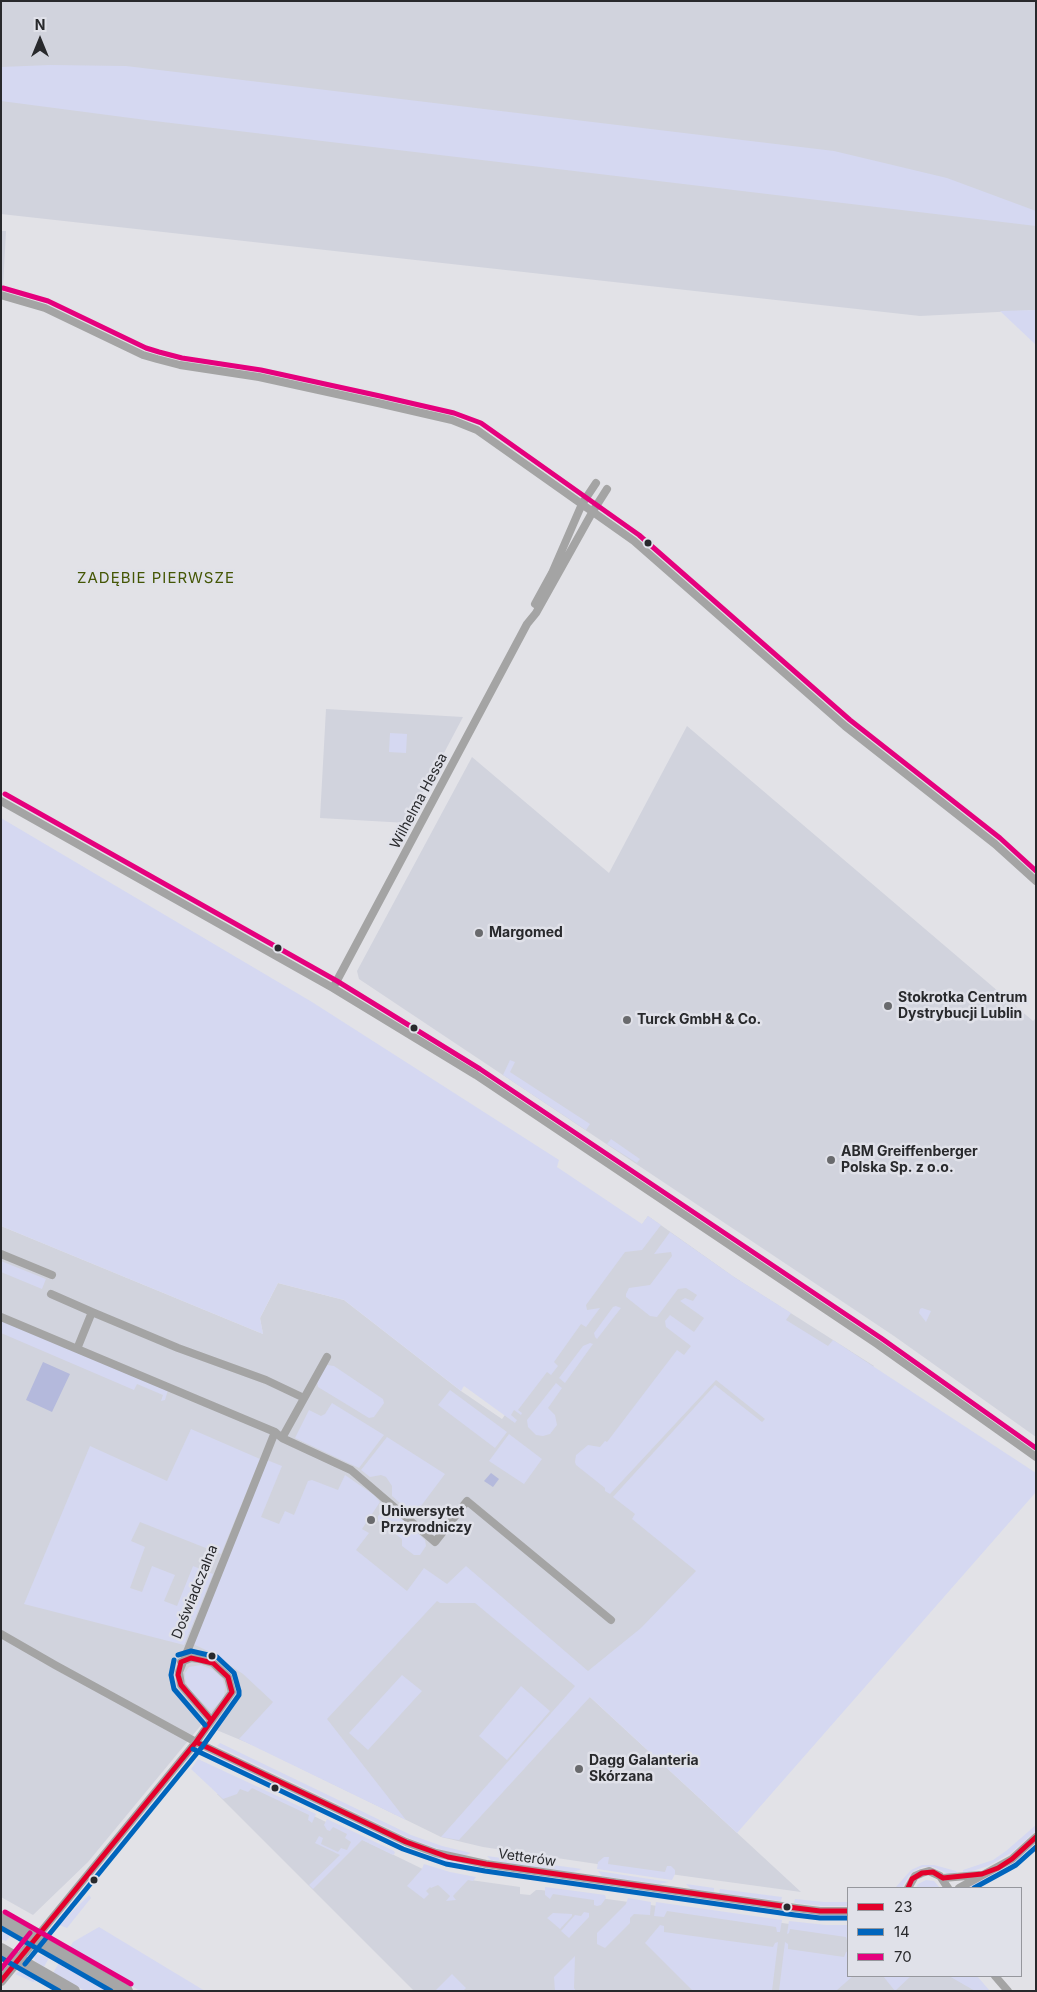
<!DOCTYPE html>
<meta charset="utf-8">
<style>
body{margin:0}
#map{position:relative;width:1037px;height:1992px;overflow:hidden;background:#e2e2e7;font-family:Inter,sans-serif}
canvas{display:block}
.frame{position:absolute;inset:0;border:2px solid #28292c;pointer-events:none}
.legend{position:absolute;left:847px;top:1887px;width:175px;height:90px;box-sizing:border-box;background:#e0e1e9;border:1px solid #96979d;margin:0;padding:6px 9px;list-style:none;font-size:15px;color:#28292c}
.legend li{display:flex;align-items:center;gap:10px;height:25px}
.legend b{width:25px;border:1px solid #96979d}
.north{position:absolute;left:15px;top:15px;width:50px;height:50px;-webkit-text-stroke:4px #e0e1e9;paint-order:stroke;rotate:0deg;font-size:14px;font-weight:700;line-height:20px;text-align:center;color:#28292c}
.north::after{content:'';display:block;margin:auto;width:18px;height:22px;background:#28292c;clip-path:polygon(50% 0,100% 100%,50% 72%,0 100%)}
</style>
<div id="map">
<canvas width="1037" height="1992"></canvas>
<div class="frame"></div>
<ul class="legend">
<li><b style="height:6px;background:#e4002b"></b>23</li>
<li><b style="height:6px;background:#0065bd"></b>14</li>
<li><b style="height:6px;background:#e5007d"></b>70</li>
</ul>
<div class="north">N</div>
</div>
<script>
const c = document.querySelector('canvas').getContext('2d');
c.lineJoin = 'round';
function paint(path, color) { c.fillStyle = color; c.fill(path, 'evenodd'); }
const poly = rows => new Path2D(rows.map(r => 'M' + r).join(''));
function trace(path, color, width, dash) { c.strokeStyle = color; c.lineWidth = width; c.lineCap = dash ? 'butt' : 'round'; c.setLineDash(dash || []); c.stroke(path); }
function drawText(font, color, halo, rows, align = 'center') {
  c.font = font + ' Inter,sans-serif'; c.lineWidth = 5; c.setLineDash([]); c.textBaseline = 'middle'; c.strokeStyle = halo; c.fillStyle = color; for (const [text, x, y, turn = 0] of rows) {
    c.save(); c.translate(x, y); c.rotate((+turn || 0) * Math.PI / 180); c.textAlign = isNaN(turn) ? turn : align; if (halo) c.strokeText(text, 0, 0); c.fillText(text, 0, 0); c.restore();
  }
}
const built = poly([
 [1,1,1036,1,1036,310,920,316,1,214],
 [1,231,6,231,3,287,1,286],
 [326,709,463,717,407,823,320,818],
 [687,726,1033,1021,1036,1018,1036,1437,894,1336,359,979,357,971,472,757,609,873],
 [648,1216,734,1277,874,1366,590,1697,801,1892,597,1864,483,1847,441,1837,255,1746,202,1724,88,1862,33,1915,1,1897,1,1226,263,1334,260,1318,278,1283,344,1300,461,1391,502,1419],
 [250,1785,435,1875,520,1887,520,1894,530,1895,536,1890,541,1890,848,1932,848,1976,959,1976,982,1991,414,1991,217,1794]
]);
const green = poly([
 [50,65,126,66,834,151,947,178,1036,211,1036,226,146,120,1,101,1,67],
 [1036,310,1036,345,1000,311],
 [390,733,407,734,406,753,389,752],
 [1,818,312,1002,559,1160,557,1167,642,1224,648,1216,661,1225,642,1250,625,1252,586,1305,587,1310,600,1308,586,1327,581,1324,554,1362,558,1366,551,1375,547,1372,518,1410,522,1413,521,1415,514,1410,511,1415,517,1420,515,1423,464,1386,461,1391,344,1300,278,1283,260,1318,263,1334,1,1226],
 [510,1060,515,1062,510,1072,590,1124,586,1130,503,1075],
 [611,1139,640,1159,637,1163,607,1144],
 [670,1232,734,1277,791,1313,786,1320,828,1346,833,1340,1036,1473,1036,1492,737,1833,590,1697,459,1840,441,1837,575,1686,475,1603,440,1603,437,1601,327,1719,406,1820,239,1739,273,1702,243,1674,210,1652,193,1644,267,1460,282,1466,261,1517,279,1524,285,1511,294,1515,308,1481,312,1480,338,1490,345,1475,374,1495,380,1502,362,1529,369,1533,356,1550,407,1591,424,1568,447,1584,466,1566,588,1671,641,1628,696,1571,632,1519,635,1514,613,1497,715,1385,762,1422,765,1419,716,1380,610,1494,605,1491,605,1488,576,1465,575,1462,576,1455,588,1445,600,1447,605,1441,607,1442,677,1350,684,1355,691,1346,666,1327,665,1321,670,1315,694,1332,704,1318,680,1301,685,1298,693,1301,697,1295,686,1288,678,1289,657,1317,650,1316,626,1297,626,1294,629,1288,650,1285,672,1256,671,1252,654,1254],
 [1,1261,46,1279,42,1289,1,1272],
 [616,1306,621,1308,597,1339,595,1337,594,1333,613,1307],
 [922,1308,931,1311,926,1322,919,1313,920,1309],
 [1,1320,168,1390,165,1400,161,1401,163,1395,137,1384,134,1390,1,1333],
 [590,1343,593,1344,565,1383,559,1378,583,1346],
 [327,1365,334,1366,383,1399,384,1403,374,1417,369,1418,318,1387,317,1381],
 [556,1383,562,1388,548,1408,555,1415,557,1425,550,1434,543,1436,536,1435,528,1427,527,1420],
 [450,1390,507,1432,495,1448,438,1405],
 [332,1403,384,1435,359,1468,295,1438,309,1410,321,1416,325,1414],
 [191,1429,260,1459,221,1554,140,1522,131,1541,145,1547,130,1588,142,1592,152,1566,175,1575,164,1601,177,1606,193,1566,213,1574,184,1645,24,1604,90,1446,167,1481],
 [509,1434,542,1459,524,1484,489,1461],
 [387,1437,445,1474,418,1510,407,1509,392,1496,392,1486,386,1477,381,1475,370,1477,361,1470],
 [389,1507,425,1540,426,1546,420,1555,414,1555,402,1546,402,1539,378,1521,378,1516,385,1509],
 [201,1665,213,1670,222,1678,225,1687,224,1698,211,1711,188,1688,185,1678,185,1673,189,1667],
 [402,1675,422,1691,368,1750,349,1733],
 [521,1686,550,1711,507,1760,479,1736],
 [220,1743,411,1835,442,1846,471,1853,464,1856,451,1853,413,1840,219,1747,217,1746],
 [213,1755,270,1782,268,1786,211,1758],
 [198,1759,316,1814,312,1823,308,1820,309,1815,252,1788,248,1792,240,1789,237,1794,223,1799,191,1769],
 [282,1788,315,1803,319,1810,280,1792],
 [333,1814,392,1841,397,1847,330,1815],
 [327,1819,394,1851,395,1853,393,1855,362,1840,313,1889,309,1885,340,1855,315,1843,319,1836,323,1838,321,1844,338,1852,341,1848,347,1850,351,1842,345,1838,347,1834,333,1827,330,1831,327,1830,324,1825],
 [1036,1825,1036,1831,1011,1853,988,1866,963,1874,963,1870,993,1860,1006,1851],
 [1035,1845,1036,1849,1007,1873,974,1888,968,1888,967,1887,1006,1869],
 [410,1850,473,1867,476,1872,436,1863,407,1852],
 [487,1856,582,1869,573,1872,519,1865,491,1860],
 [604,1857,609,1857,608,1864,665,1872,667,1866,671,1866,675,1870,675,1874,672,1880,597,1869,598,1862],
 [424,1864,450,1872,476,1877,473,1881,468,1880,453,1896,456,1900,446,1901,450,1896,438,1885,431,1888,430,1887,426,1891,429,1894,424,1899,407,1886,422,1869],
 [922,1865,934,1865,956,1871,958,1875,950,1875,933,1867,923,1867,914,1871,909,1876,902,1888,895,1888,911,1870],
 [598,1871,669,1882,659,1884,602,1876],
 [500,1872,523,1874,524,1878,494,1874],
 [554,1879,596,1885,603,1890,548,1882],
 [926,1880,934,1881,940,1888,916,1888,918,1884],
 [686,1884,714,1888,714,1892,691,1889],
 [545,1887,605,1895,606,1898,601,1905,597,1906,594,1905,594,1900,553,1894,550,1899,545,1895],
 [720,1889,782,1897,781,1901,719,1893],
 [638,1890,713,1901,712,1905,630,1893],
 [89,1895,91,1898,67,1928,59,1925],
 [628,1898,651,1902,650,1915,634,1914,630,1918,630,1923,605,1948,597,1944,597,1933,626,1904],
 [795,1899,824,1902,848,1902,848,1906,822,1906,794,1903],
 [656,1902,782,1920,780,1932,777,1932,776,1927,667,1911,664,1917,654,1916],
 [718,1902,774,1910,780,1915,717,1906],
 [584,1912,589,1913,589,1917,569,1938,561,1931,575,1915,581,1916],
 [553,1913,572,1914,572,1916,560,1929,547,1918],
 [800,1913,848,1915,848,1919,816,1919,792,1916],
 [789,1921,826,1925,848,1925,848,1944,846,1937,790,1929,789,1933,787,1934],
 [1,1924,14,1932,6,1941,1,1939],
 [660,1925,664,1926,664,1932,773,1947,775,1943,778,1942,772,1991,693,1991,645,1943],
 [99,1927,205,1991,140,1991,69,1949,73,1942],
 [785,1942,788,1944,788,1949,844,1957,846,1952,848,1951,848,1976,853,1976,836,1991,779,1991],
 [37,1954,49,1958,44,1967,35,1961,34,1956],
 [575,1956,574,1988,576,1991,555,1991,554,1977],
 [59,1963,108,1991,85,1991,53,1973],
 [22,1969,25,1969,39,1976,36,1981,33,1982,15,1974],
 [452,1974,466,1988,463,1991,435,1991],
 [883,1976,911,1976,895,1991],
 [949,1976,977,1976,990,1991,975,1991]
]);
const water = poly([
 [43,1362,70,1374,52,1412,26,1400],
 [491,1473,499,1479,493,1487,484,1481]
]);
const minor = poly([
 [1,295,45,308,143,355,157,359,180,365,259,377,378,403,452,420,477,430,634,541,845,726,995,844,1036,881],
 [535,604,552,573,582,504,596,483],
 [1,801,333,988,476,1075,877,1344,1036,1457],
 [333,988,527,624,536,613,593,511,607,489],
 [1,1254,52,1275],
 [51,1294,92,1312],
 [1,1317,275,1432,179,1672,181,1685,211,1720],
 [77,1349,92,1312,178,1348,266,1380,304,1398],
 [275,1432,282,1438,351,1470,435,1542,467,1501,611,1620],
 [282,1438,327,1357],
 [1,1634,55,1665,196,1742,406,1842,436,1853,486,1864,796,1908,820,1911,848,1911],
 [943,1878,979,1875],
 [908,1888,915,1876,922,1873,929,1871,940,1876,948,1888],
 [959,1888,1012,1859,1036,1837],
 [36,1938,196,1742,232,1692,228,1677,213,1663,199,1659,191,1658,181,1662],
 [995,1976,1008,1991]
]);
const tertiary = poly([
 [1,1981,36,1938]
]);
const primary = poly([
 [1,1919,127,1991],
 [1,1949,74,1991]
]);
const bus1 = poly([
 [181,1662,178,1675,181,1685,211,1720],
 [196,1742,406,1842,448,1857,486,1864,796,1908,820,1911,848,1911],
 [943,1878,982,1874,998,1868,1012,1859,1036,1837],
 [908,1888,912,1879,922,1873,933,1872,943,1878],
 [1,1981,196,1742,232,1692,228,1677,213,1663,191,1658,181,1662]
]);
const bus2 = poly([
 [174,1660,171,1675,174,1689,205,1725],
 [193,1749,403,1849,446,1864,485,1871,795,1915,820,1918,848,1918],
 [974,1888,1016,1865,1036,1847],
 [1,1928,111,1991],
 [1,1958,59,1991],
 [25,1964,202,1747,239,1695,239,1691,234,1673,217,1657,191,1651,178,1655]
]);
const bus3 = poly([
 [3,288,48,301,146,348,159,352,182,358,261,370,380,396,454,413,481,423,639,535,850,720,1000,838,1036,871],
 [5,794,337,981,480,1069,881,1338,1036,1448],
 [5,1912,131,1984],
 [1,1969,30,1933]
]);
const markers = [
 [648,543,4.5,"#28292c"],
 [479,933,5,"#696a6d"],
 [278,948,4.5,"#28292c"],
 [888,1006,5,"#696a6d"],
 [627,1020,5,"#696a6d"],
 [414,1028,4.5,"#28292c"],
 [831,1160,5,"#696a6d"],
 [371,1520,5,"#696a6d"],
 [212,1656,4.5,"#28292c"],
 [579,1769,5,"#696a6d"],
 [275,1788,4.5,"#28292c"],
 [94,1880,4.5,"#28292c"],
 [787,1907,4.5,"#28292c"]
];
const streetNames = [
 ["Wilhelma Hessa",419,801,-62],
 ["Doświadczalna",195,1592,-68],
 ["Vetterów",527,1858,8]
];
const poiNames = [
 ["Margomed",489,933],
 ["Stokrotka Centrum",898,998],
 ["Dystrybucji Lublin",898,1014],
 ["Turck GmbH & Co.",637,1020],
 ["ABM Greiffenberger",841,1152],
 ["Polska Sp. z o.o.",841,1168],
 ["Uniwersytet",381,1512],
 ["Przyrodniczy",381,1528],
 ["Dagg Galanteria",589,1761],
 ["Skórzana",589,1777]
];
const neighbourhoodNames = [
 ["ZADĘBIE PIERWSZE",156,578]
];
paint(built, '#d1d3dd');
paint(green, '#d5d8f1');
paint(water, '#b4b9dc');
trace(minor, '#a4a4a4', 8);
trace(tertiary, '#a4a4a4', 10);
trace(primary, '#a6a6a7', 12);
trace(bus1, '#e4002b', 5);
trace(bus2, '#0065bd', 5);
trace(bus3, '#e5007d', 5);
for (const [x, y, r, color] of markers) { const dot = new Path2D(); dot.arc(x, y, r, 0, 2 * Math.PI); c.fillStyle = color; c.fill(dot); trace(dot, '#e0e1e9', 2); }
drawText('14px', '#28292c', '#e0e1e9', streetNames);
drawText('bold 14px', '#28292c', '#e0e1e9', poiNames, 'left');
c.letterSpacing = '1px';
drawText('15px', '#445605', '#e0e1e9', neighbourhoodNames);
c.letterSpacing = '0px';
</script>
